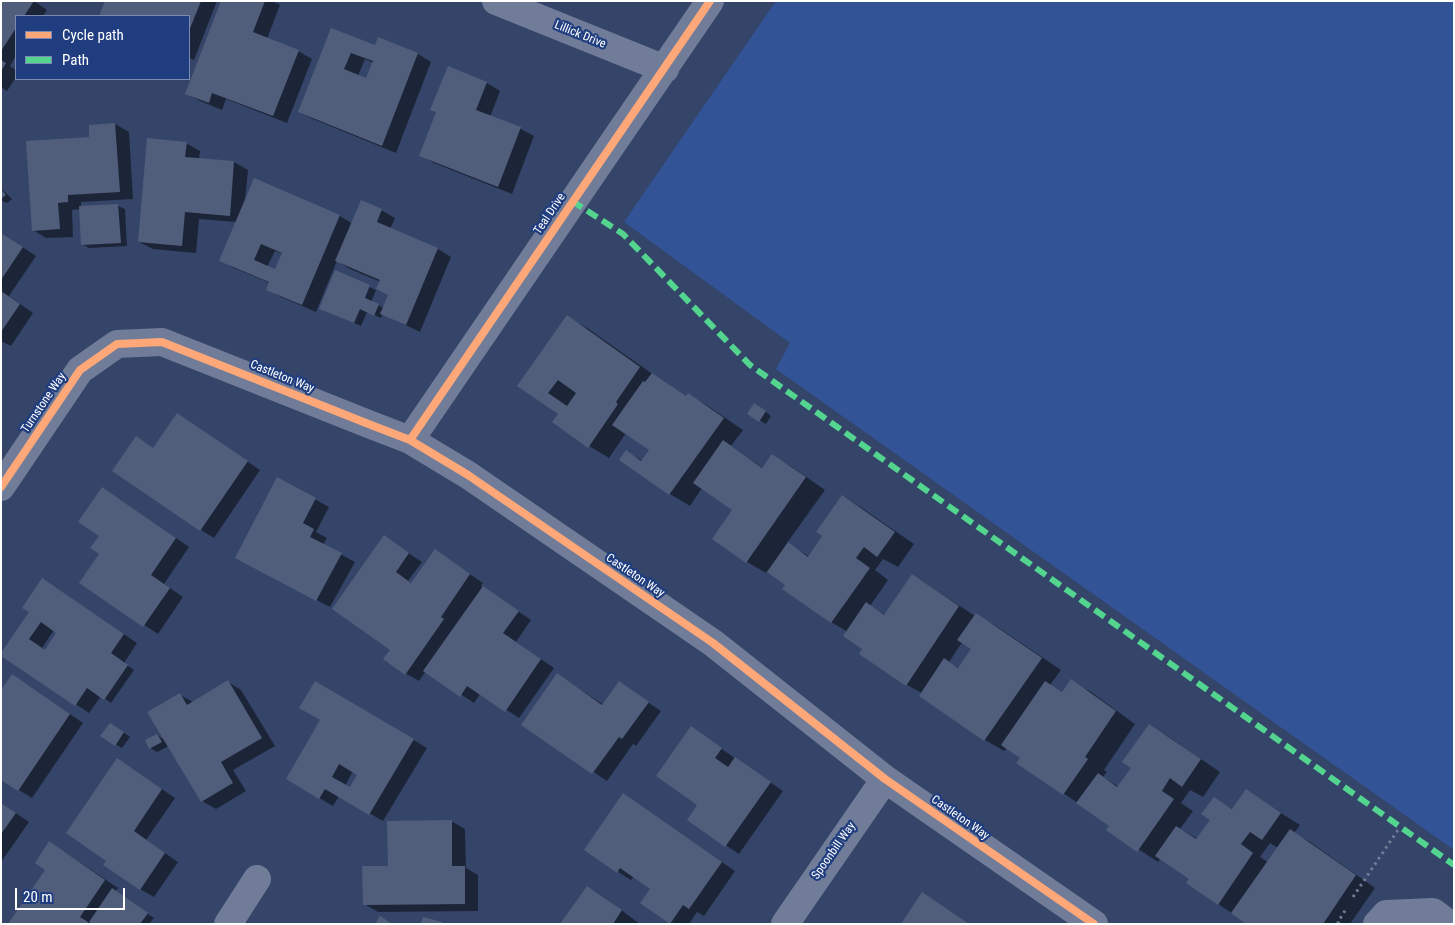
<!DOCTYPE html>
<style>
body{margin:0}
#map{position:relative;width:1455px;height:925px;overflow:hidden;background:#354569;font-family:"Roboto Condensed",sans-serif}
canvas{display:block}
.frame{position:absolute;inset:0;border:2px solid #fff;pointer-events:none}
.legend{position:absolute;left:15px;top:15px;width:175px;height:65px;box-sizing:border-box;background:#1f3d7f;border:1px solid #798bb2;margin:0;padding:6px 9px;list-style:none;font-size:15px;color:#fff}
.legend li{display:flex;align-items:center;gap:10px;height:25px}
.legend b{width:25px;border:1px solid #798bb2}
.scale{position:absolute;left:15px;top:888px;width:110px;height:22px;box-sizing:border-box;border:2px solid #fff;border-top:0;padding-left:6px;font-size:15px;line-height:18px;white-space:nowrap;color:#fff;-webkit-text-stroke:4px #1f3d7f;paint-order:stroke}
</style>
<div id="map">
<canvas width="1455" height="925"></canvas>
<div class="frame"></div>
<ul class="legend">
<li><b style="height:6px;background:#fea87a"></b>Cycle path</li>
<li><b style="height:6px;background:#53d58f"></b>Path</li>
</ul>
<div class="scale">20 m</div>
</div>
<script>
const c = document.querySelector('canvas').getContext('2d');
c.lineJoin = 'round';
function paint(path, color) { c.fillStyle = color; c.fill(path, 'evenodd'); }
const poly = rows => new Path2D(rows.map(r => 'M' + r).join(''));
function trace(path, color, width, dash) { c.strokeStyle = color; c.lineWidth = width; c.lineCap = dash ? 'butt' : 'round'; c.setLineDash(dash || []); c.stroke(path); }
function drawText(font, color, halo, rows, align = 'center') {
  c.font = font + ' "Roboto Condensed",sans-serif'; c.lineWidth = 4.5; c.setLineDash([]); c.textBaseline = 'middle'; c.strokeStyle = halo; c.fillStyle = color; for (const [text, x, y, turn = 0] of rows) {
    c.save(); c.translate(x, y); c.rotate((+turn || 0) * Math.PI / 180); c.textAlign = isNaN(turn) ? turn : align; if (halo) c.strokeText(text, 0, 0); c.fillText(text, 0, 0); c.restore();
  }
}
const green = poly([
 [776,1,1454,1,1454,850,776,369,790,343,624,222]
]);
const shadow = poly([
 [1,1,34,1,47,10,43,16,16,16,16,56,10,66,16,70,16,77,7,91,1,87],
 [106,1,217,1,194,60,189,58,189,16,100,16],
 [222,1,273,1,280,5,267,39,298,51,312,59,287,123,226,99,222,110,200,101,186,93],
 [332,29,376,47,379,39,418,54,431,62,396,153,313,119,299,112],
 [365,59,374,63,367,79,358,76],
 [487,83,500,91,490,117,521,129,534,136,512,194,434,163,420,155],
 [115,124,129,132,133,199,81,202,81,208,118,206,125,209,127,246,89,248,82,244,80,209,72,210,73,237,46,238,33,230,91,138],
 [186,143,200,151,199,159,234,162,248,170,245,201,254,180,340,216,353,224,381,210,395,218,390,229,438,249,451,257,420,332,383,314,381,318,367,312,361,326,328,312,336,272,376,290,371,302,384,308,389,295,381,282,350,269,337,261,316,312,281,297,267,289,270,283,234,268,221,260,237,222,199,219,196,253,153,249,139,242],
 [275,251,283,254,276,271,267,267],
 [1,188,12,199,7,203,1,200],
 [1,233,36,256,9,296,33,313,11,346,1,341],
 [567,317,587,328,654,375,670,385,670,387,690,401,689,395,708,406,743,430,731,446,763,468,772,455,792,467,825,490,787,543,810,557,824,536,843,496,862,508,914,544,898,567,883,559,875,570,888,580,870,606,885,615,913,575,975,616,976,615,996,626,1061,670,1050,685,1063,693,1071,681,1091,692,1135,724,1104,770,1107,772,1103,777,1119,787,1132,767,1149,725,1169,737,1220,772,1203,797,1190,790,1181,803,1193,811,1180,829,1198,839,1211,820,1214,798,1233,809,1246,791,1300,825,1294,833,1310,842,1375,888,1350,924,1248,924,1218,904,1191,879,1161,858,1158,862,1108,829,1111,825,1018,763,1022,758,1007,748,1004,751,985,740,920,696,922,693,907,685,864,649,848,632,831,622,786,585,767,571,766,573,747,562,734,510,702,488,690,506,670,494,621,460,627,452,643,461,650,450,626,433,609,458,589,446,560,414,519,386],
 [963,641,973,648,959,668,949,662],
 [1270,843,1278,848,1268,862,1260,857],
 [761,408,771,416,766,424,749,414],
 [178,415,260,470,214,538,201,530,137,438,154,449],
 [277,479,329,507,316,532,327,538,323,545,355,562,330,607,250,565],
 [115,496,189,547,164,584,183,597,158,634,81,583,100,554,100,536],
 [384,537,422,562,408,581,412,583,435,551,483,583,481,586,531,620,516,642,554,668,519,718,481,693,474,703,426,671,419,681,405,673,392,650],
 [56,588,137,643,124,663,134,670,111,703,101,696,89,713,2,654],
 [54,630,58,633,46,651,42,648],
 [558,675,604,705,619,683,661,711,636,746,633,744,607,781,523,724],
 [228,682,241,690,275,746,233,770,246,791,216,809,202,801,169,746,157,752,150,748,157,735,166,741,180,695,193,702],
 [316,682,427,748,383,821,339,796,333,806,287,779,322,720],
 [353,771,359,774,350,789,345,786],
 [26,684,83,723,32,798,19,790],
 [117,728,130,737,122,748,102,736],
 [691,728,783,791,739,854,688,820,699,804],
 [131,768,175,798,146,840,178,862,154,897,140,889,108,860],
 [624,795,735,871,704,916,697,912,689,924,671,924,642,903,652,888,634,876,631,880,618,872],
 [1,803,29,822,1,862],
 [451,821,465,829,466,868,478,875,478,911,378,912,364,904,389,868],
 [63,851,118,888,115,892,154,918,149,924,10,924],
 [587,887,601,895,640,924,561,924]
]);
const building = poly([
 [1,1,34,1,24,16,16,16,16,28,1,51],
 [105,1,201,1,189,31,189,16,99,16],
 [221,1,265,1,253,32,299,50,273,116,212,93,209,103,185,94],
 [331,28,375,45,378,37,418,53,382,146,298,112],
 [351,53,373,61,366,78,344,69],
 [1,60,6,63,1,71],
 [448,66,487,82,476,110,521,127,498,187,419,156,436,112,430,110],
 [115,123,120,192,68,195,68,202,58,203,60,229,32,231,26,141,89,137,89,125],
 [147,138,187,142,185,157,234,161,230,216,185,212,182,246,138,242],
 [254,178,340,215,302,305,266,290,269,282,219,261],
 [261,244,282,253,275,269,254,260],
 [1,189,6,195,1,199],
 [361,200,382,209,377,222,438,248,406,325,380,314,388,295,376,289,380,280,335,261],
 [118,204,121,243,81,245,79,206],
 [1,233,23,247,1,280],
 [335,270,370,285,365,298,379,304,374,316,360,309,354,323,319,309],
 [1,291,20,304,1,332],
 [567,315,640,367,616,402,618,404,588,448,552,422,558,414,517,386],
 [558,380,576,393,567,406,548,393],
 [652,373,686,396,688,393,724,418,669,495,619,460,626,450,641,461,649,450,612,425,643,381,645,382],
 [754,403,766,411,759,422,747,414],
 [177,413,248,461,200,531,112,471,136,436,153,448],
 [723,440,762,468,772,454,806,477,746,563,712,539,732,510,693,483],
 [277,477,316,498,303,523,314,529,310,537,342,553,316,601,235,558],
 [102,487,176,538,151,575,170,588,143,627,79,583,99,554,90,548,99,536,78,522],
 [842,495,895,532,877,557,864,547,856,558,870,568,831,623,782,589,785,585,767,572,788,542,808,557,822,536,816,532],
 [384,535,409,553,396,572,411,583,435,549,470,574,441,617,444,619,405,675,383,659,390,650,332,609],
 [912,574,959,606,906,686,859,654,862,649,843,636,866,602,884,615],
 [42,578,124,634,111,653,128,665,104,700,87,688,75,706,1,656,1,653,29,612,22,608],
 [41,622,56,633,45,650,29,639],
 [483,586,519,611,503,633,541,659,505,712,467,686,460,697,423,671],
 [976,613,1042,658,984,741,919,696,944,658,958,668,971,649,957,640],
 [557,673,602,705,619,681,649,702,622,739,619,737,592,774,521,725],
 [12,674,70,714,18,791,1,780,1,690],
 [1071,679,1116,711,1085,757,1088,759,1063,795,1016,763,1020,758,1001,745,1045,681,1062,692],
 [228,680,262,738,221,762,233,783,201,802,147,712,180,693,187,705],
 [315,681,414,739,369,815,325,789,319,799,286,779,320,720,299,708],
 [339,764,357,775,350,787,332,777],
 [110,723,124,732,115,746,100,736],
 [1149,724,1201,759,1182,787,1170,778,1162,791,1174,799,1137,852,1106,830,1109,826,1076,803,1098,773,1117,787,1131,768,1122,762],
 [691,726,722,748,715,758,728,767,735,757,771,782,725,847,687,820,697,805,656,776],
 [157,734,162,742,149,749,145,740],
 [117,758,162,789,134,831,165,853,140,890,103,865,106,861,66,833],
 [1246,789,1281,813,1262,840,1250,832,1241,844,1253,853,1218,905,1186,883,1189,879,1155,856,1176,826,1196,839,1210,820,1201,814,1214,797,1232,809],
 [623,793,722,862,689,909,683,905,670,924,640,903,650,889,620,868,617,873,584,850],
 [1,803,16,813,1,834],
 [452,820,452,866,465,866,465,904,363,905,362,866,388,866,387,821],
 [1290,829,1356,875,1323,924,1246,924,1231,913],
 [49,841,105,880,80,917,88,922,87,924,8,924,45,870,35,863],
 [587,886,622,910,613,924,560,924],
 [112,888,148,913,140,924,92,924,89,922],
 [922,892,969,924,901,924],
 [380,916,392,924,375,924],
 [423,917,442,922,441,924,421,924]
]);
const path = poly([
 [1353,897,1400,827],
 [1339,924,1338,922,1346,909]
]);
const street = poly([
 [496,1,665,69],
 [410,440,710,1],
 [1,487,80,370,117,344,162,342,371,425,410,440,468,475,713,643,885,779,1094,924],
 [228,924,257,879],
 [785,924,885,779],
 [1377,924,1386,914,1433,912,1449,924]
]);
const quiet = poly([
 [572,201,623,234,750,365,1454,865]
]);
const cycleway = poly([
 [410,440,710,1],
 [1,487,80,370,117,344,162,342,371,425,410,440,468,475,713,643,885,779,1094,924]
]);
const streetNames = [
 ["Lillick Drive",580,35,22],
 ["Teal Drive",550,214,-56],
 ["Castleton Way",282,377,22],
 ["Turnstone Way",44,403,-56],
 ["Castleton Way",635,576,34],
 ["Castleton Way",960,818,35],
 ["Spoonbill Way",834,851,-55]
];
paint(green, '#325396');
paint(shadow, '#0007');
paint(building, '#515e7b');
trace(path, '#707c98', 3, [2.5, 4]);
trace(street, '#707c98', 28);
trace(quiet, '#53d58f', 6, [12, 6]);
trace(cycleway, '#fea87a', 8);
drawText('12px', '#fff', '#1f3d7f', streetNames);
</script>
